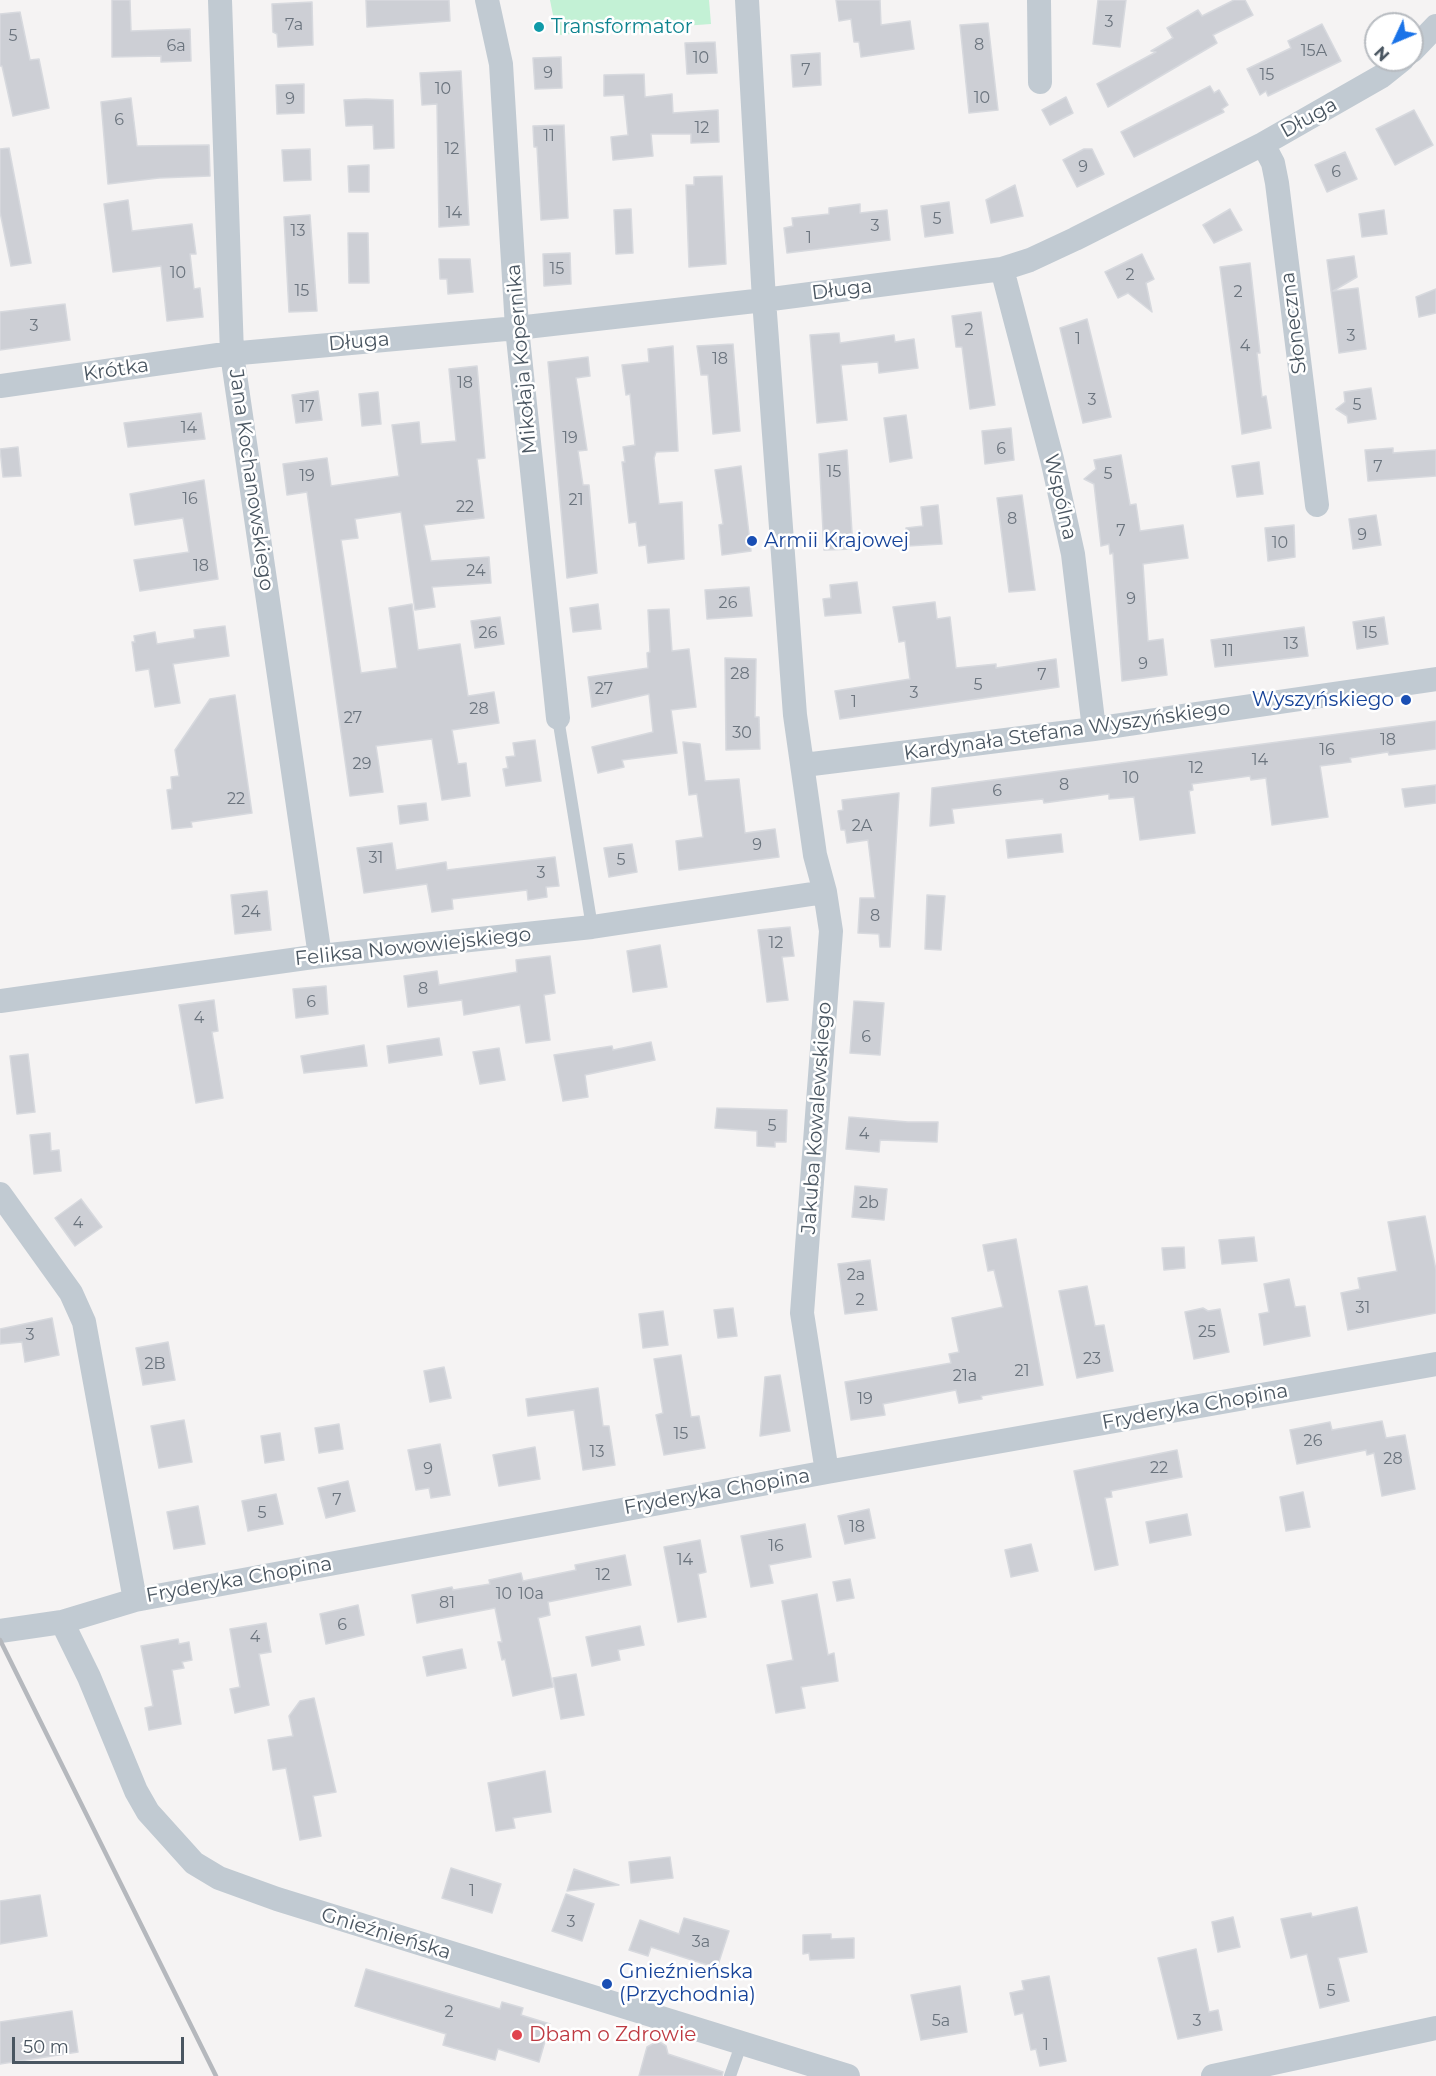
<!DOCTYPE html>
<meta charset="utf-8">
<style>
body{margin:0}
#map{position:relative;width:1436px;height:2076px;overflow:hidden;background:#f5f3f3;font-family:Montserrat,sans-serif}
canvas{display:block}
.north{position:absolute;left:1364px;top:12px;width:60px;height:60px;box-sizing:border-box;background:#fff;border:2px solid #b7bbc0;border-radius:50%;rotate:226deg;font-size:16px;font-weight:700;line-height:24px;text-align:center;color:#4a5661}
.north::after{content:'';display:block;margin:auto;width:21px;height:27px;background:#1a73e8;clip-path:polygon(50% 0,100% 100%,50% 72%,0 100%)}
.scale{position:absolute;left:12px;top:2037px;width:172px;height:27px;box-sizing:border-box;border:3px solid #4a5661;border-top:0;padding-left:8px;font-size:18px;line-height:21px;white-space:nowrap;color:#4a5661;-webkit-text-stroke:4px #fff;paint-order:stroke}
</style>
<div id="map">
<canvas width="1436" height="2076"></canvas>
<div class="north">N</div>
<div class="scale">50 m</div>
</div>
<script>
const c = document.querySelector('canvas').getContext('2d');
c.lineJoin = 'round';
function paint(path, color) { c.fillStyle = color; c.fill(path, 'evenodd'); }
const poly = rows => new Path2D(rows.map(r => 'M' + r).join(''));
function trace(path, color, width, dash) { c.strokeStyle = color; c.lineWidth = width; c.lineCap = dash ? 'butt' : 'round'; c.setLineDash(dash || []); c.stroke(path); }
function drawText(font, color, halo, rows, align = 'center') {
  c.font = font + ' Montserrat,sans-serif'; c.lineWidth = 5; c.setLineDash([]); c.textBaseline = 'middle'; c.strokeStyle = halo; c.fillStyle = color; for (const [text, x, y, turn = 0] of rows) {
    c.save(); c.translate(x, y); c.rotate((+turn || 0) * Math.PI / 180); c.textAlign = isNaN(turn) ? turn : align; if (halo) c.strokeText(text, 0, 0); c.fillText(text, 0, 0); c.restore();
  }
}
const green = poly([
 [550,0,709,0,711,24,557,35]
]);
const building = poly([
 [112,0,130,0,131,31,190,29,191,61,161,62,161,56,112,57,112,0],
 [366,0,449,0,450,21,367,27,366,0],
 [836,0,880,0,881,25,910,21,914,49,861,57,859,42,854,42,851,19,839,21,836,0],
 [1098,0,1126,0,1120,47,1093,44,1098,0],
 [1234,0,1245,0,1253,15,1213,35,1217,43,1108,107,1097,84,1156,52,1151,51,1173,38,1167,28,1198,10,1202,16,1234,0],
 [312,2,313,45,278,47,277,34,273,32,272,4,312,2],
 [20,12,30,60,39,59,49,108,13,116,2,66,0,66,0,14,20,12],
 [988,23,998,110,969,113,960,25,988,23],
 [1322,24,1341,61,1268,96,1266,91,1260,95,1247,69,1291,48,1288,41,1322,24],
 [715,42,717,73,687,74,685,43,715,42],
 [820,53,821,85,793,87,791,55,820,53],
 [561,57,562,88,535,89,533,58,561,57],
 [461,71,469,225,439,227,437,104,422,105,420,73,461,71],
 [644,74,645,97,672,94,673,113,718,110,719,142,691,143,691,134,651,134,653,156,613,160,611,137,628,135,624,95,604,96,604,75,644,74],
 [304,84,304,113,277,114,276,85,304,84],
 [1210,86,1214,93,1219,90,1228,105,1222,109,1224,112,1134,157,1121,132,1210,86],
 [1066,97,1073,113,1050,125,1042,110,1066,97],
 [131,98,137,146,209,145,210,176,159,178,108,184,101,102,131,98],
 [366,99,393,100,394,148,374,149,373,125,346,126,344,100,366,99],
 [1414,110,1433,145,1395,165,1376,129,1414,110],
 [564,125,568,218,541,220,537,147,534,147,533,126,564,125],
 [9,148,31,263,11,266,0,212,0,149,9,148],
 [310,149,311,180,284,181,282,150,310,149],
 [1084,149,1092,149,1104,174,1077,187,1063,160,1084,149],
 [1345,152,1357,179,1327,192,1315,165,1345,152],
 [369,165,369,192,349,192,348,166,369,165],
 [722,176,726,264,689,267,686,185,694,185,694,177,722,176],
 [1015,185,1023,216,991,223,986,200,1015,185],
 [128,200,132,231,192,224,196,254,190,254,194,289,200,288,203,317,167,321,161,266,113,272,104,204,128,200],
 [949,202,953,233,925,237,921,206,949,202],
 [860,204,860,213,887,210,890,240,787,253,784,228,793,226,792,218,829,214,829,208,860,204],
 [631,209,633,253,616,254,614,210,631,209],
 [1230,209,1242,230,1214,243,1203,225,1230,209],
 [1384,210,1387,234,1362,237,1359,214,1384,210],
 [310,215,317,311,289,312,284,217,310,215],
 [348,233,368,233,369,283,349,283,348,233],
 [570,253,571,284,544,286,543,254,570,253],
 [1142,254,1154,279,1146,283,1152,312,1128,293,1118,298,1105,272,1142,254],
 [1354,256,1357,277,1333,291,1358,288,1366,349,1339,353,1327,260,1354,256],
 [439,259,470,259,473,292,448,294,447,279,440,279,439,259],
 [1250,263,1260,353,1257,353,1262,397,1266,396,1271,428,1242,434,1220,267,1250,263],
 [1436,289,1436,313,1419,317,1416,297,1436,289],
 [65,304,70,340,0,350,0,312,65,304],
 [981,312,995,405,970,409,962,347,956,347,952,316,981,312],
 [1087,319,1111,417,1083,423,1060,328,1087,319],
 [839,333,840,343,894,335,895,342,914,339,918,368,879,373,878,362,841,365,847,420,817,423,810,335,839,333],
 [733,344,740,431,713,434,708,375,701,375,697,346,733,344],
 [673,346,678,451,656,452,654,458,659,504,682,502,684,559,648,563,646,545,639,546,636,522,629,523,622,462,625,462,623,447,635,445,630,394,626,395,622,365,649,362,648,349,673,346],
 [588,357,590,376,576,378,587,450,578,451,583,485,589,485,597,573,567,578,548,362,588,357],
 [477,366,485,458,477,459,484,518,424,525,431,561,489,557,491,583,432,587,435,607,415,610,401,512,355,519,358,538,341,540,361,673,397,668,389,608,412,604,418,650,460,644,468,696,494,692,499,723,452,730,458,764,466,763,470,796,442,800,432,739,376,746,383,792,350,796,307,492,287,495,283,464,327,458,331,486,399,476,392,425,419,422,421,444,456,441,449,369,477,366],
 [1371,388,1376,419,1348,423,1347,416,1336,409,1345,402,1344,392,1371,388],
 [318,391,322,420,296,423,292,395,318,391],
 [378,392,381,424,362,426,359,394,378,392],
 [201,413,205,439,128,447,124,423,201,413],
 [906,415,912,458,890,462,884,418,906,415],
 [1011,428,1014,460,985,464,982,431,1011,428],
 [18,447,21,476,3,477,0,449,18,447],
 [1393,448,1393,453,1436,450,1436,476,1368,481,1365,450,1393,448],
 [847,450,853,549,824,550,819,454,847,450],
 [1121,455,1130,505,1136,504,1140,531,1183,525,1188,558,1143,564,1148,641,1163,639,1167,675,1122,681,1113,553,1110,554,1109,544,1101,546,1094,484,1084,479,1096,469,1094,460,1121,455],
 [1259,462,1263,494,1237,497,1232,466,1259,462],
 [741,466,751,551,722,555,719,525,723,524,715,470,741,466],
 [204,480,218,579,140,591,134,560,189,552,183,518,135,525,130,494,204,480],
 [1022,495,1035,590,1009,592,997,498,1022,495],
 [938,505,942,544,908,546,906,528,923,526,921,507,938,505],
 [1376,515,1381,545,1353,549,1349,519,1376,515],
 [1294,525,1295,557,1268,561,1265,528,1294,525],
 [857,582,861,613,825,616,823,599,831,598,830,585,857,582],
 [749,587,752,616,707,619,705,590,749,587],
 [935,602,937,619,950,617,956,668,996,664,996,668,1056,659,1059,687,840,719,835,691,910,679,905,641,899,642,893,607,935,602],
 [598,604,601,629,573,632,570,608,598,604],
 [669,609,672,651,689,649,696,707,671,710,677,753,622,760,624,767,598,773,592,747,653,732,649,694,592,707,588,677,648,668,647,653,650,652,648,610,669,609],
 [500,617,504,644,475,648,471,621,500,617],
 [1384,617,1388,644,1357,649,1353,622,1384,617],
 [225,626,229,656,173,664,180,703,155,707,149,669,136,671,132,642,135,642,134,636,155,632,157,644,195,638,194,630,225,626],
 [1304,627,1308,656,1215,667,1211,640,1304,627],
 [725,658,756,659,755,717,759,717,760,749,726,750,725,658],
 [235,695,252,813,191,822,192,827,172,829,167,790,172,789,171,777,179,776,175,750,210,699,235,695],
 [1436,721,1436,749,1389,755,1388,752,1350,758,1351,762,1320,766,1328,817,1272,825,1266,778,1251,780,1250,776,1192,784,1193,790,1189,791,1195,833,1140,840,1134,797,1109,799,1109,794,1044,803,1043,799,952,809,954,823,930,826,932,788,1436,721],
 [535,740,541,781,506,786,503,769,508,768,506,757,515,756,513,743,535,740],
 [683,742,700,744,705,781,739,779,745,833,775,829,779,857,679,870,676,841,703,837,697,794,689,795,683,742],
 [1436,785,1436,803,1405,807,1402,789,1436,785],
 [899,793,890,947,880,947,879,934,858,933,860,898,875,898,868,840,847,843,845,830,841,830,838,811,843,810,842,800,899,793],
 [426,803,428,820,400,824,398,806,426,803],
 [1061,834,1063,852,1008,858,1006,840,1061,834],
 [392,843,396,870,446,862,447,870,555,857,559,886,546,887,547,897,528,900,527,890,452,899,453,909,432,912,427,884,364,893,357,848,392,843],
 [632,844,637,872,609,877,604,848,632,844],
 [267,891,271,930,235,934,231,895,267,891],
 [927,895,945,896,941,950,925,949,927,895],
 [790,927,794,956,782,957,788,1000,767,1002,758,930,790,927],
 [660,945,667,987,633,992,627,951,660,945],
 [550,956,555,993,544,995,550,1040,526,1043,520,1005,464,1015,462,1000,408,1007,404,976,437,971,439,985,517,972,516,960,550,956],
 [326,986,328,1014,296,1018,293,989,326,986],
 [214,1000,218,1031,212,1032,223,1098,196,1103,179,1005,214,1000],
 [854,1001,884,1003,880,1055,850,1053,854,1001],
 [439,1038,442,1055,389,1063,387,1046,439,1038],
 [651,1042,655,1060,585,1075,588,1097,563,1101,554,1055,612,1046,613,1050,651,1042],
 [364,1045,367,1066,304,1073,301,1056,364,1045],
 [499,1048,505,1080,480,1084,473,1052,499,1048],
 [28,1054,35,1112,17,1114,10,1056,28,1054],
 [717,1108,787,1110,786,1142,775,1142,775,1147,757,1146,757,1131,715,1128,717,1108],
 [849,1117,908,1122,938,1122,937,1142,880,1140,879,1152,846,1149,849,1117],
 [50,1133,51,1151,59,1150,61,1171,34,1174,30,1135,50,1133],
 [855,1186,887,1189,884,1220,852,1217,855,1186],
 [81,1199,102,1227,75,1246,55,1218,81,1199],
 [1425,1216,1436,1270,1436,1313,1348,1330,1341,1293,1360,1289,1358,1278,1397,1271,1388,1222,1425,1216],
 [1254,1237,1257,1261,1222,1264,1219,1240,1254,1237],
 [1016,1239,1043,1385,981,1396,982,1399,959,1403,956,1390,883,1404,885,1415,851,1420,845,1382,951,1363,949,1354,959,1352,952,1318,1003,1307,994,1270,988,1271,983,1245,1016,1239],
 [1184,1247,1185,1268,1164,1270,1162,1248,1184,1247],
 [870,1260,877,1310,845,1314,838,1264,870,1260],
 [1289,1279,1295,1307,1305,1306,1310,1336,1264,1345,1259,1314,1269,1312,1264,1284,1289,1279],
 [1087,1286,1095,1326,1104,1325,1113,1371,1077,1378,1059,1291,1087,1286],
 [733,1308,737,1336,718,1338,714,1310,733,1308],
 [1203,1308,1208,1311,1220,1309,1229,1352,1194,1359,1185,1312,1203,1308],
 [663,1311,668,1345,643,1348,639,1314,663,1311],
 [52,1318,59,1355,25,1362,22,1342,0,1344,0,1329,52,1318],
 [168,1342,175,1380,143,1385,136,1348,168,1342],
 [681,1355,691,1417,699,1416,705,1448,664,1455,656,1415,663,1413,654,1359,681,1355],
 [444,1367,451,1398,430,1402,424,1371,444,1367],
 [780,1375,790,1431,760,1436,765,1377,780,1375],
 [598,1388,603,1426,609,1426,615,1465,583,1470,574,1410,528,1416,526,1399,598,1388],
 [184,1420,192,1462,159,1468,151,1426,184,1420],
 [1382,1421,1386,1438,1405,1435,1415,1489,1382,1496,1374,1453,1367,1455,1366,1450,1297,1464,1290,1430,1330,1422,1332,1430,1382,1421],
 [339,1424,343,1449,319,1453,315,1428,339,1424],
 [280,1433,284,1460,265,1463,261,1436,280,1433],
 [440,1444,450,1495,431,1498,429,1488,416,1490,408,1450,440,1444],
 [535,1447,540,1479,499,1486,493,1455,535,1447],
 [1177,1450,1182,1477,1111,1491,1112,1497,1105,1498,1118,1565,1095,1570,1074,1471,1177,1450],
 [348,1481,355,1511,326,1518,318,1488,348,1481],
 [1303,1492,1310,1527,1286,1531,1280,1497,1303,1492],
 [276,1494,283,1524,248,1531,242,1501,276,1494],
 [198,1506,205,1544,174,1549,167,1512,198,1506],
 [869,1509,875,1538,845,1544,838,1516,869,1509],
 [1187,1514,1191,1535,1150,1543,1146,1522,1187,1514],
 [805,1524,811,1557,769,1565,773,1583,751,1587,741,1536,805,1524],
 [700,1540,706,1572,698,1574,706,1617,678,1622,664,1547,700,1540],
 [1031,1544,1038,1571,1011,1577,1005,1550,1031,1544],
 [625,1555,631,1585,548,1602,550,1615,538,1618,553,1687,513,1696,505,1659,502,1660,498,1642,502,1642,495,1608,417,1623,412,1595,452,1587,453,1590,490,1584,489,1580,521,1573,523,1581,576,1570,575,1565,625,1555],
 [850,1579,854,1598,837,1601,833,1582,850,1579],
 [817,1594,828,1655,834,1653,838,1681,801,1687,805,1708,776,1713,767,1665,793,1660,782,1601,817,1594],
 [358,1605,364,1635,326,1644,320,1614,358,1605],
 [266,1623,271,1652,259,1654,269,1705,235,1713,230,1689,240,1687,230,1629,266,1623],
 [640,1626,644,1645,618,1650,620,1660,592,1666,586,1637,640,1626],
 [178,1639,179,1644,189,1642,192,1660,182,1662,184,1668,172,1670,181,1724,149,1730,145,1708,153,1706,141,1646,178,1639],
 [462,1649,466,1668,427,1676,423,1657,462,1649],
 [576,1674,584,1715,561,1719,553,1678,576,1674],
 [314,1698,336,1792,313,1796,321,1836,300,1840,286,1768,273,1770,268,1740,293,1736,289,1716,300,1701,314,1698],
 [545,1771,551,1812,513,1818,515,1828,496,1831,488,1783,545,1771],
 [670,1857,673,1878,631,1883,629,1862,670,1857],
 [451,1868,501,1884,492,1913,442,1898,451,1868],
 [574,1869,619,1885,567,1891,574,1869],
 [566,1894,594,1904,582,1941,552,1931,566,1894],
 [40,1895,47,1936,0,1944,0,1901,40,1895],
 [1357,1907,1367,1952,1338,1958,1349,2001,1320,2008,1307,1954,1291,1958,1281,1919,1311,1913,1312,1917,1357,1907],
 [1233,1917,1240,1947,1218,1952,1212,1922,1233,1917],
 [684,1918,729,1931,717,1968,651,1947,648,1956,629,1950,640,1920,679,1934,684,1918],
 [831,1934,831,1939,854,1938,854,1958,810,1960,809,1953,803,1954,803,1935,831,1934],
 [1196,1949,1209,2012,1218,2010,1222,2030,1178,2039,1158,1958,1196,1949],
 [366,1969,500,2009,502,2002,523,2008,521,2015,550,2024,539,2062,498,2049,495,2060,443,2045,446,2034,355,2006,366,1969],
 [1049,1976,1066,2061,1040,2066,1036,2049,1031,2050,1023,2013,1015,2015,1010,1993,1024,1990,1022,1981,1049,1976],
 [960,1986,967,2032,921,2040,911,1995,960,1986],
 [72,2011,78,2052,0,2064,0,2022,72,2011],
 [658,2041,666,2046,668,2054,723,2072,722,2076,639,2076,647,2047,658,2041]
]);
const lane = poly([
 [558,718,592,927],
 [730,2076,741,2045]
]);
const street = poly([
 [220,0,232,354,320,956],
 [487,0,501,64,517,328,558,718],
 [747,0,764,300,795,715,815,855,825,892,831,931,802,1313,827,1472],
 [1039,0,1040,82],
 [1412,51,1436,26],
 [1263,144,1273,163,1277,183,1317,505],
 [1002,269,1052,459,1073,554,1094,729],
 [0,386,218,355,517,328,764,300,1002,269,1030,260,1075,239,1263,144,1382,76,1402,60],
 [804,765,1094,729,1436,679],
 [0,1001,320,956,592,927,825,892],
 [0,1194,71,1293,84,1322,135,1600],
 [62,1622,89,1677,136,1791,148,1812,194,1863,219,1878,277,1899,848,2076],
 [0,1631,62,1622,135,1600,827,1472,1436,1364],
 [1213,2076,1436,2028]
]);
const rail = poly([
 [0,1640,216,2076]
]);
const markers = [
 [539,27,6,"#0f9aa8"],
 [752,541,6,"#1a4fb4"],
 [1406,700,6,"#1a4fb4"],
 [607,1984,6,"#1a4fb4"],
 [517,2035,6,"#e0444e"]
];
const numberNames = [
 ["3",1109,22],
 ["7a",294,25],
 ["5",13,36],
 ["8",979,45],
 ["6a",176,46],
 ["15A",1314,51],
 ["10",701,58],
 ["7",806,70],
 ["9",548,73],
 ["15",1267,75],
 ["10",443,89],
 ["10",982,98],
 ["9",290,99],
 ["6",119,120],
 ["12",702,128],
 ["11",549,136],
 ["12",452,149],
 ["9",1083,167],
 ["6",1336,172],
 ["14",454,213],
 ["5",937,219],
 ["3",875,226],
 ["13",298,231],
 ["1",809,238],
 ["15",557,269],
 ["10",178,273],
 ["2",1130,275],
 ["15",302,291],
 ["2",1238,292],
 ["3",34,326],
 ["2",969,330],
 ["3",1351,336],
 ["1",1078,339],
 ["4",1245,346],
 ["18",720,359],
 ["18",465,383],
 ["3",1092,400],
 ["5",1357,405],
 ["17",307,407],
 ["14",189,428],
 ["19",570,438],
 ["6",1001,449],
 ["7",1378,467],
 ["15",834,472],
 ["5",1108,474],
 ["19",307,476],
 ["16",190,499],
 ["21",576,500],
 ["22",465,507],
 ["8",1012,519],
 ["7",1121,531],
 ["9",1362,535],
 ["10",1280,543],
 ["18",201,566],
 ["24",476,571],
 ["9",1131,599],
 ["26",728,603],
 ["26",488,633],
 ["15",1370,633],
 ["13",1291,644],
 ["11",1228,651],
 ["9",1143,664],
 ["28",740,674],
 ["7",1042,675],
 ["5",978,685],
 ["27",604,689],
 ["3",914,693],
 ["1",854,702],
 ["28",479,709],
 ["27",353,718],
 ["30",742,733],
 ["18",1388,740],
 ["16",1327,750],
 ["14",1260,760],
 ["29",362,764],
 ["12",1196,768],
 ["10",1131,778],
 ["8",1064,785],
 ["6",997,791],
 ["22",236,799],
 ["2A",862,826],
 ["9",757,845],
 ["31",376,858],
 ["5",621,860],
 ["3",541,873],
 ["24",251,912],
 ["8",875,916],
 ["12",776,943],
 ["8",423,989],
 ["6",311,1002],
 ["4",199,1018],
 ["6",866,1037],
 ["5",772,1126],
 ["4",864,1134],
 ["2b",869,1203],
 ["4",78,1223],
 ["2a",856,1275],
 ["2",860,1300],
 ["31",1363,1308],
 ["25",1207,1332],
 ["3",30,1335],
 ["23",1092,1359],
 ["2B",155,1364],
 ["21",1022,1371],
 ["21a",965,1376],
 ["19",865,1399],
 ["15",681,1434],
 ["26",1313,1441],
 ["13",597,1452],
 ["28",1393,1459],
 ["22",1159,1468],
 ["9",428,1469],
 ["7",337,1500],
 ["5",262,1513],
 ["18",857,1527],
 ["16",776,1546],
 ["14",685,1560],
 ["12",603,1575],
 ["10",504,1594],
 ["10a",531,1594],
 ["81",447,1603],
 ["6",342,1625],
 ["4",255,1637],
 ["1",472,1891],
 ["3",571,1922],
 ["3a",701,1942],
 ["5",1331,1991],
 ["2",449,2012],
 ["5a",941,2021],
 ["3",1197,2021],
 ["1",1046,2045]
];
const cultureNames = [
 ["Transformator",551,27]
];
const streetNames = [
 ["Długa",1309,118,-29],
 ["Długa",842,290,-7],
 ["Słoneczna",1294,323,-97],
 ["Długa",359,342,-5],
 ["Mikołaja Kopernika",522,359,-95],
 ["Krótka",116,370,-8],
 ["Jana Kochanowskiego",251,480,82],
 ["Wspólna",1060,497,77],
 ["Kardynała Stefana Wyszyńskiego",1067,731,-8],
 ["Feliksa Nowowiejskiego",413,947,-6],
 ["Jakuba Kowalewskiego",817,1118,-86],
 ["Fryderyka Chopina",1195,1407,-10],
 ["Fryderyka Chopina",717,1492,-10],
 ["Fryderyka Chopina",239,1580,-10],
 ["Gnieźnieńska",386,1934,17]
];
const transitNames = [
 ["Armii Krajowej",764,541],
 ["Wyszyńskiego",1394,700,"right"],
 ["Gnieźnieńska",619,1972],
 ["(Przychodnia)",619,1995]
];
const healthNames = [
 ["Dbam o Zdrowie",529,2035]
];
paint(green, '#c3f1d5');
paint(building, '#cdcfd5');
trace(building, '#d7d9de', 1.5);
trace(lane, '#c1cad2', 12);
trace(street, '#c1cad2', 24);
trace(rail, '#b5b8bd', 4.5);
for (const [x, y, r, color] of markers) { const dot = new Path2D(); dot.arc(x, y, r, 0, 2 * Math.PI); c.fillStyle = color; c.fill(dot); trace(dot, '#fff', 2); }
drawText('16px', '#6b747e', null, numberNames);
drawText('20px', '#0d838f', '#fff', cultureNames, 'left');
drawText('20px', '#4a5661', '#fff', streetNames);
drawText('20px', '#164399', '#fff', transitNames, 'left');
drawText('20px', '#be3a42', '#fff', healthNames, 'left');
</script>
